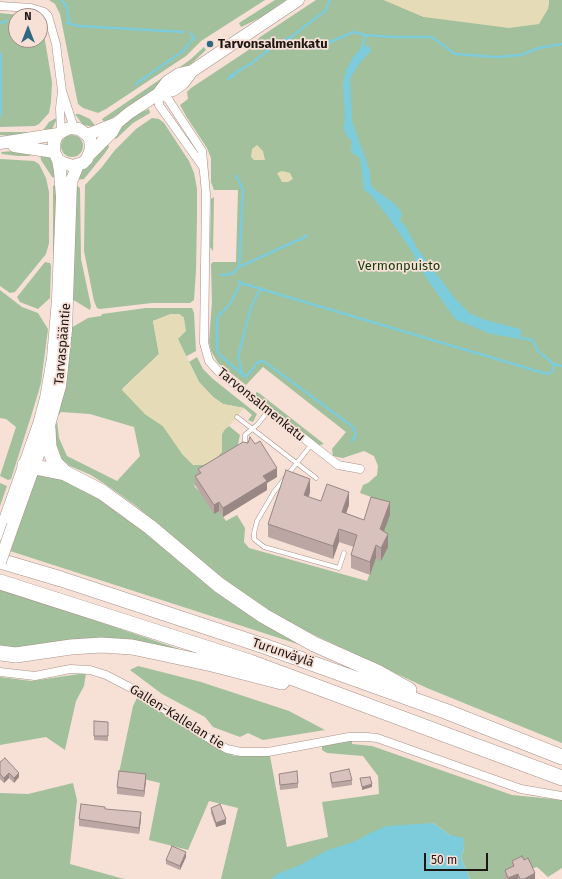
<!DOCTYPE html>
<meta charset="utf-8">
<style>
body{margin:0}
#map{position:relative;width:562px;height:879px;overflow:hidden;background:#f7e0d6;font-family:"Fira Sans",sans-serif}
canvas{display:block}
.north{position:absolute;left:8px;top:8px;width:40px;height:40px;box-sizing:border-box;background:#f7e0d6;border:1px solid #a08f88;border-radius:50%;rotate:0deg;font-size:11px;font-weight:700;line-height:16px;text-align:center;color:#1e1613}
.north::after{content:'';display:block;margin:auto;width:14px;height:18px;background:#306782;clip-path:polygon(50% 0,100% 100%,50% 72%,0 100%)}
.scale{position:absolute;left:424px;top:853px;width:64px;height:18px;box-sizing:border-box;border:2px solid #1e1613;border-top:0;padding-left:5px;font-size:12px;line-height:14px;white-space:nowrap;color:#1e1613;-webkit-text-stroke:3px #f7e0d6;paint-order:stroke}
</style>
<div id="map">
<canvas width="562" height="879"></canvas>
<div class="north">N</div>
<div class="scale">50 m</div>
</div>
<script>
const c = document.querySelector('canvas').getContext('2d');
c.lineJoin = 'round';
function paint(path, color) { c.fillStyle = color; c.fill(path, 'evenodd'); }
const poly = rows => new Path2D(rows.map(r => 'M' + r).join(''));
function trace(path, color, width, dash) { c.strokeStyle = color; c.lineWidth = width; c.lineCap = dash ? 'butt' : 'round'; c.setLineDash(dash || []); c.stroke(path); }
function drawText(font, color, halo, rows, align = 'center') {
  c.font = font + ' "Fira Sans",sans-serif'; c.lineWidth = 3.5; c.setLineDash([]); c.textBaseline = 'middle'; c.strokeStyle = halo; c.fillStyle = color; for (const [text, x, y, turn = 0] of rows) {
    c.save(); c.translate(x, y); c.rotate((+turn || 0) * Math.PI / 180); c.textAlign = isNaN(turn) ? turn : align; if (halo) c.strokeText(text, 0, 0); c.fillText(text, 0, 0); c.restore();
  }
}
const green = poly([
 [49,0,265,0,201,41,186,56,106,109,98,113,83,108,78,104,60,14,55,4],
 [275,0,286,0,264,16,241,27,239,23],
 [316,0,384,0,424,17,548,9,549,0,562,0,562,743,427,688,291,624,253,600,220,576,136,506,111,488,91,475,70,466,60,457,55,447,54,433,57,421,59,438,67,456,117,481,140,456,134,427,90,414,61,412,58,416,71,328,88,318,101,316,102,314,146,308,192,308,194,313,196,351,185,357,178,339,184,318,179,314,171,314,153,321,159,354,122,389,145,414,163,426,183,455,221,452,222,433,225,429,229,426,240,435,238,444,241,452,194,486,219,511,226,521,237,515,245,528,244,542,249,548,367,581,376,558,374,498,360,493,363,485,368,483,377,475,378,466,374,456,364,451,343,458,333,456,332,449,346,432,263,367,246,385,218,363,211,351,209,342,212,302,211,264,213,262,236,262,238,190,214,190,211,182,211,158,207,148,186,116,180,105,188,99,187,92,191,88,247,51,260,37],
 [0,13,29,16,16,16,16,40,40,40,40,22,42,23,52,82,51,102,49,113,39,124,35,126,0,127],
 [204,47,206,50,191,64,177,73,176,70,191,59],
 [165,76,167,80,105,123,102,119],
 [149,109,150,113,133,123,116,139,114,137,113,135,125,124,136,115],
 [75,114,79,114,90,119,96,127,83,125],
 [58,117,52,129,43,133,44,129,49,122],
 [152,118,159,119,164,123,189,161,194,173,197,189,197,217,196,271,194,300,190,303,152,303,100,309,97,308,94,301,84,251,85,185,102,167,115,150,136,129],
 [0,132,33,132,12,136,0,135],
 '61 146a11 11 0 1 1 22 0a11 11 0 1 1-22 0Z',
 [108,144,109,147,105,153,84,179,75,180,79,173],
 [15,151,34,153,30,156,18,156,2,154,1,152],
 [40,152,51,157,54,162,55,178,52,177,41,160],
 [0,159,34,161,39,164,46,178,49,192,49,243,46,254,15,292,10,293,0,286],
 [57,184,55,263,53,249,53,186],
 [75,184,80,188,81,259,91,306,90,310,72,299],
 [214,197,214,200,213,251,210,247,211,199],
 [45,262,50,263,51,266,50,298,38,309,20,302,17,297],
 [0,290,22,307,38,313,48,329,41,383,33,410,11,479,8,480,0,476,16,427,6,419,0,418],
 [197,357,203,369,213,379,257,414,253,422,248,420,252,415,244,408,223,404,213,397,199,382,189,362],
 [256,392,259,393,324,444,320,445,317,444,256,396],
 [37,469,84,487,307,647,10,551],
 [0,483,7,486,0,506],
 [0,589,47,604,185,651,19,650,0,647],
 [138,666,201,682,289,711,325,730,263,740,248,733,240,737,213,727,205,717,162,694,130,670],
 [86,673,84,686,76,701,65,750,46,737,0,745,0,677,32,681],
 [138,696,234,756,270,756,287,847,328,837,322,802,379,794,378,776,363,756,327,753,322,750,322,745,352,739,352,744,372,746,512,795,562,800,562,868,548,877,537,867,505,877,505,879,470,879,461,858,464,849,450,835,433,823,356,841,316,879,221,879,238,808,209,801,188,850,149,840,160,783,119,773,133,706],
 [73,783,77,800,70,864,124,879,0,879,0,793,28,794]
]);
const sand = poly([
 [384,0,549,0,548,9,539,24,509,28,424,17],
 [257,145,263,151,265,160,254,160,251,157,252,149],
 [282,171,290,173,293,179,288,182,282,182,277,173],
 [171,314,179,314,184,318,186,331,178,339,199,382,213,397,223,404,244,408,229,426,225,429,222,434,222,452,213,462,203,465,193,465,183,455,163,426,145,414,122,390,159,354,153,321]
]);
const water = poly([
 [369,45,371,51,359,64,349,81,351,122,363,154,367,161,370,186,395,204,402,213,400,221,405,225,417,248,454,297,469,313,486,320,520,329,522,333,518,338,486,332,455,319,418,266,413,253,389,218,371,195,364,190,360,158,351,152,352,141,347,137,343,126,345,122,343,84,346,70,354,56,361,48],
 [0,52,2,54,2,113,0,119],
 [433,823,450,835,464,838,464,849,461,858,470,879,271,879,277,874,300,865,328,850,356,841,368,834,387,826]
]);
const stream = poly([
 [62,0,67,7,69,21],
 [0,23,7,21],
 [67,23,79,26,184,32],
 [191,33,194,39],
 [290,38,297,46,315,49,353,32,366,35,393,37,432,37,455,54,497,57,521,55,539,48,562,44],
 [264,45,268,51],
 [361,50,366,35],
 [230,76,252,63,278,43,290,38,326,10,330,0],
 [228,79,235,75],
 [349,81,351,122,363,156],
 [136,84,183,51,194,38],
 [368,168,370,186,374,190],
 [236,176,243,189,239,267],
 [232,274,239,267,307,236],
 [221,275,232,274],
 [239,281,241,283,547,374,552,372,554,364],
 [241,283,228,307,219,315,217,319,217,347,219,354,244,376,247,376,257,363,260,361,265,362,353,427,356,435,352,441],
 [488,332,533,340,538,351,554,364,562,366],
 [243,376,238,357,251,307,261,288]
]);
const lane = poly([
 [237,417,316,478],
 [311,445,274,492,257,521,254,533,254,539,264,547,339,568,344,553],
 [245,447,245,435,258,424,268,411]
]);
const street = poly([
 [0,6,31,8,44,12,48,16,56,44,62,91],
 [61,132,60,108,62,91,74,128],
 [203,167,159,105,158,94,168,99,202,151,206,194,204,343,209,361,219,372,338,465,360,469],
 [0,672,35,676,70,669,90,670,106,675,135,690,213,741,227,749,241,752,268,752,349,737,367,737,377,738,521,789,562,796]
]);
const secondary = poly([
 [158,94,167,82,179,74,192,71],
 [87,135,117,123],
 [0,143,58,134],
 [14,146,54,152],
 [90,154,112,132,117,123,129,113,158,94,173,90,183,83,192,71,298,0],
 [13,525,42,444,48,429,60,386,66,330,71,182,78,165],
 [0,534,39,424,46,398,53,358,58,299,62,197,60,171,58,160,54,152,54,142,58,134,69,128,79,129,87,135,90,139,91,149,87,159,83,163,73,166,63,163,58,160]
]);
const highway = poly([
 [48,429,49,447,55,463,65,473],
 [25,465,65,473,102,492,150,527,219,585,264,616,314,644,377,672,409,690],
 [0,561,61,579,264,646,445,711,562,757],
 [0,582,250,662,562,778],
 [0,653,16,655,71,647,101,645,132,647,212,664,282,682]
]);
const secondaryBridge = poly([
 [0,562,13,525]
]);
const wall = poly([
 [198,469,277,477,267,483,267,490,223,517,219,511,214,514,195,485,195,476,198,474],
 [310,492,309,497,321,501,349,505,346,513,364,520,390,515,384,531,388,547,381,561,376,558,370,575,351,568,351,555,354,547,339,542,333,559,268,537,268,524],
 [94,721,108,722,108,741,94,740],
 [0,762,19,777,14,783,9,778,4,783,0,779],
 [330,773,352,780,352,785,332,788,330,778],
 [279,774,298,783,298,788,280,790],
 [146,781,144,797,117,794,117,787],
 [211,808,226,824,216,827,211,813],
 [105,809,141,819,139,834,79,826,79,819],
 [186,857,180,870,166,864,166,860],
 [512,861,535,879,505,879,505,870,512,867]
]);
const shadedWall = poly([
 [277,468,277,477,267,483,267,490,223,517,223,508,263,476],
 [310,479,310,492,304,509,304,495],
 [349,492,349,505,342,525,342,512],
 [219,502,219,511,214,514,214,505],
 [390,502,390,515,380,542,380,529],
 [339,529,339,542,333,559,333,546],
 [388,534,388,547,381,561,381,548],
 [376,545,376,558,370,575,370,562],
 [9,773,9,778,4,783,4,778],
 [19,773,19,777,14,783,14,778],
 [146,774,146,781,144,797,144,791],
 [372,784,372,787,362,790,362,787],
 [141,812,141,819,139,834,139,828],
 [226,819,226,824,216,827,216,823],
 [186,852,186,857,180,870,180,866],
 [535,873,535,879,524,879],
 [518,874,518,879,508,879,508,878]
]);
const building = poly([
 [250,437,255,444,260,441,277,468,263,476,267,481,223,508,219,502,214,505,195,476,201,473,198,469,243,442,248,443,250,437],
 [286,470,310,479,304,495,312,498,321,501,327,484,349,492,342,512,364,520,371,497,390,502,380,529,388,534,381,548,376,545,370,562,351,555,357,535,339,529,333,546,268,524,286,470],
 [94,721,108,722,108,736,94,736,94,721],
 [5,758,19,773,14,778,9,773,4,778,0,774,0,762,5,758],
 [349,769,352,780,332,783,330,773,349,769],
 [119,771,146,774,144,791,117,787,119,771],
 [297,771,298,783,280,785,279,774,297,771],
 [370,777,372,784,362,787,360,778,370,777],
 [81,804,105,807,105,809,141,812,139,828,79,819,81,804],
 [220,804,226,819,216,823,211,808,220,804],
 [172,846,186,852,180,866,166,860,172,846],
 [522,856,524,860,528,858,535,873,524,879,520,879,518,874,508,878,505,870,514,866,512,861,522,856]
]);
const markers = [
 [210,44,4,"#306782"]
];
const poiNames = [
 ["Tarvonsalmenkatu",218,44]
];
const parkNames = [
 ["Vermonpuisto",399,266]
];
const streetNames = [
 ["Tarvaspääntie",63,344,-85],
 ["Tarvonsalmenkatu",261,405,39],
 ["Turunväylä",283,653,19],
 ["Gallen-Kallelan tie",177,717,32]
];
paint(green, '#a1c09b');
paint(sand, '#e5dcb7');
paint(water, '#7dccdb');
trace(stream, '#7dccdb', 2.5);
trace(lane, '#a8938a', 5);
trace(street, '#a8938a', 9);
trace(secondary, '#a8938a', 13);
trace(highway, '#a8938a', 16);
trace(lane, '#fff', 4);
trace(street, '#fff', 8);
trace(secondary, '#fff', 12);
trace(highway, '#fff', 15);
trace(secondaryBridge, '#a8938a', 13, []);
trace(secondaryBridge, '#fff', 12);
paint(wall, '#bba6a3');
paint(shadedWall, '#988784');
paint(building, '#d9c1bd');
trace(building, '#988784', 1);
for (const [x, y, r, color] of markers) { const dot = new Path2D(); dot.arc(x, y, r, 0, 2 * Math.PI); c.fillStyle = color; c.fill(dot); trace(dot, '#f7e0d6', 1.5); }
drawText('bold 13px', '#1e1613', '#f7e0d6', poiNames, 'left');
drawText('13px', '#133b0a', '#f7e0d6', parkNames);
drawText('13px', '#1e1613', '#f7e0d6', streetNames);
</script>
